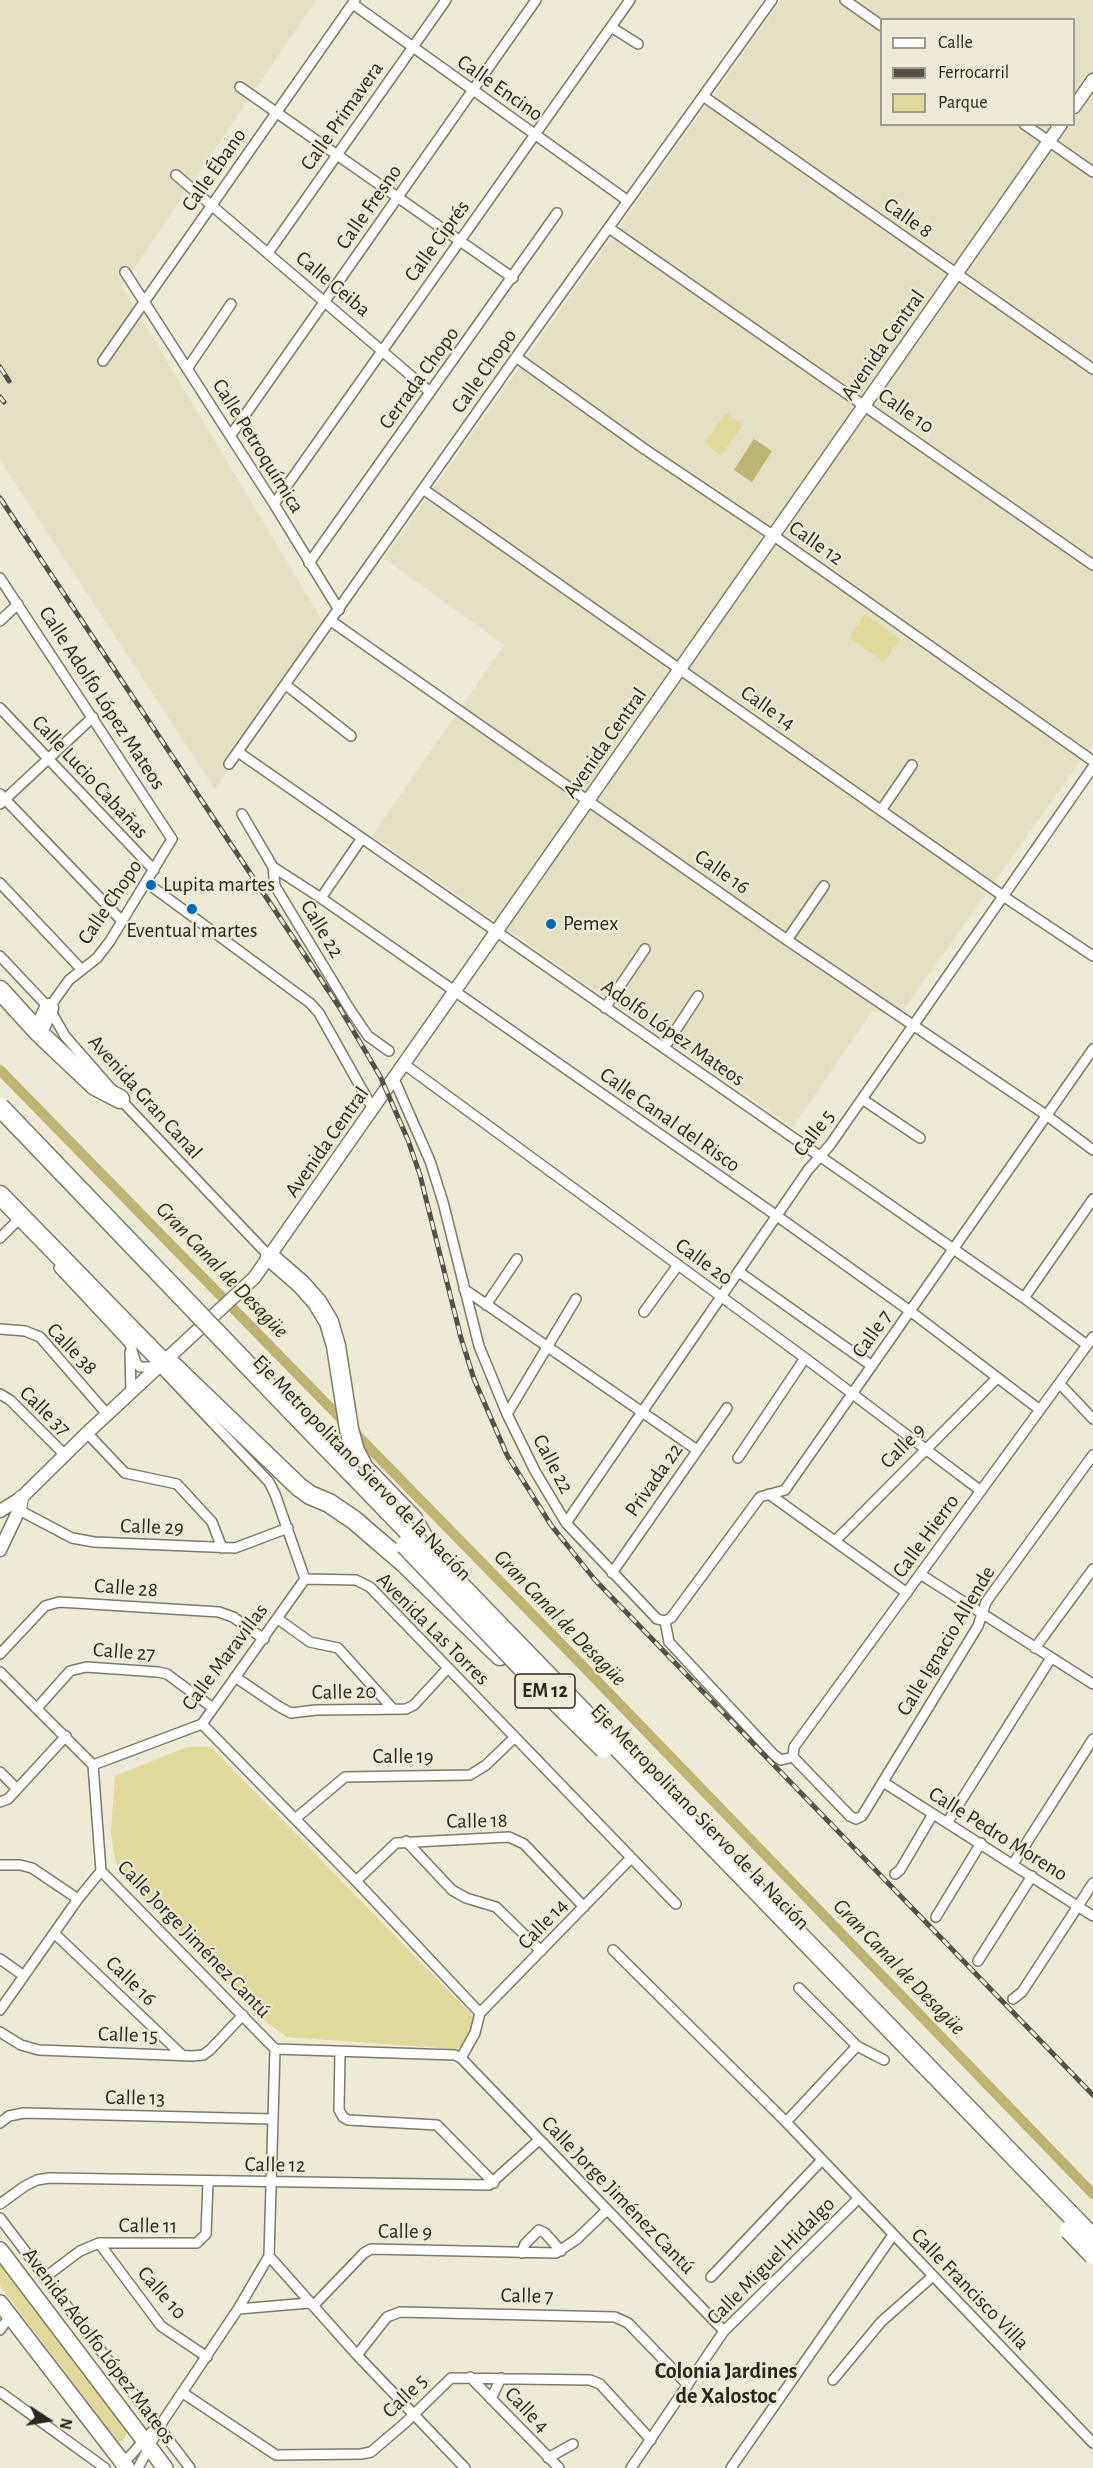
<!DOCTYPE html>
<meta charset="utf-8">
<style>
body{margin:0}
#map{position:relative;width:1093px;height:2468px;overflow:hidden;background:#edead5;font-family:"Alegreya Sans",sans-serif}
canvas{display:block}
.legend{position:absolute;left:880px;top:18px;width:195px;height:108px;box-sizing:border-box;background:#edead5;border:2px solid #9e9c8d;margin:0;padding:8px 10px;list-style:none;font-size:18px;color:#282720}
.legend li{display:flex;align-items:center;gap:12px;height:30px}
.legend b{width:30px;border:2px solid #9e9c8d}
.north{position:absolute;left:18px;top:2390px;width:60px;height:60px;-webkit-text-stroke:4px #edead5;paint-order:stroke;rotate:102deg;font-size:16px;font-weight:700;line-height:24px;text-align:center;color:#282720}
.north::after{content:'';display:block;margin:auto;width:21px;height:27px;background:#282720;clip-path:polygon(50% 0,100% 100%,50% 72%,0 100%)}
</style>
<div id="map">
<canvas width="1093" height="2468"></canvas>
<ul class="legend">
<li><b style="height:8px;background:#fff"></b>Calle</li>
<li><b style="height:8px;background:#545248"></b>Ferrocarril</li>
<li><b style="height:16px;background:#e1d89b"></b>Parque</li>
</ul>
<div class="north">N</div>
</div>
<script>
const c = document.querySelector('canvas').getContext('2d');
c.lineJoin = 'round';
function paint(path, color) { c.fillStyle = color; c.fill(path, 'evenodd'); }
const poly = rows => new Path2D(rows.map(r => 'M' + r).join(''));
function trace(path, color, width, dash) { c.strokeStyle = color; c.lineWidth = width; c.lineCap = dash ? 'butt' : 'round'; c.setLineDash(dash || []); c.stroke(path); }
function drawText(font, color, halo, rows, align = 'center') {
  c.font = font + ' "Alegreya Sans",sans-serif'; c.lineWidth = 4.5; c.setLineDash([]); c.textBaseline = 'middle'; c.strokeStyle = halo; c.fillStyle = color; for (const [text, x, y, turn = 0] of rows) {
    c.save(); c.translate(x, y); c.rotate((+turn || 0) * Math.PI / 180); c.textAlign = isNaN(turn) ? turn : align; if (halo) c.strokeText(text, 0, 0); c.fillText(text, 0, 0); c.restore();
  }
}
const built = poly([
 [0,0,316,0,122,286,326,627,215,789,0,460],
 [781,0,1093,0,1093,743,899,1016,872,1011,793,1127,372,836,504,645,384,558],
 [882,20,1074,20,1074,124,882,124]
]);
const green = poly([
 [726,413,743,425,721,455,705,443],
 [865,614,900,639,884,662,849,638],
 [187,1747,211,1747,475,2018,468,2043,456,2049,287,2037,266,2022,125,1880,115,1860,111,1833,115,1776],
 [0,2258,128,2430,123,2441,118,2442,0,2286]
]);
const water = poly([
 [754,439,772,451,752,482,734,470]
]);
const canal = poly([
 [0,1070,579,1662,1093,2194]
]);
const minor = poly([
 [845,0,882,26],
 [353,4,628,201],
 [611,27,638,44],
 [240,87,513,278],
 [703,96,1093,369],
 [1024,124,1093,172],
 [176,175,430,392],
 [609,228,1093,565],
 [268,253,446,0],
 [125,272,274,504,339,610],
 [516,357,643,448,774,536,1093,761],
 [103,361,355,0],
 [187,369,231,304],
 [231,435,536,0],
 [423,489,1003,896,1093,956],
 [274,504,630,0],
 [309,563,557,213],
 [0,578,172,839,110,941,97,958,69,980,49,1008],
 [0,621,18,604],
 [331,621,787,940,1046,1115,1093,1150],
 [286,685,351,736],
 [0,708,154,870],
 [238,752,1024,1298,1087,1345],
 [229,764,516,357,772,0],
 [0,794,122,921],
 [0,804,93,717],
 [882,809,912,765],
 [242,814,273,867,275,886,349,1008,368,1036,389,1051],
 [273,867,321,898,777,1216,910,1311,1040,1410],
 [0,883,82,970],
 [147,883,310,1003,319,1013,373,1109],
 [321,898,362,838],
 [787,940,824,886],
 [0,956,49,1008,65,1036,120,1099,270,1257],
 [605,1008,645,949],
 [664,1048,698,996],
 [404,1064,805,1358,981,1491],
 [394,1079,430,1161,443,1202,479,1346,507,1414,535,1471,566,1523,657,1619,665,1621],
 [862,1099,920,1138],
 [0,1238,16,1222],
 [59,1268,130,1344,136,1363,140,1367,160,1367,269,1482,275,1494,305,1579],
 [739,1272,872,1366],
 [464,1289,697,1450],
 [1024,1298,1093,1199],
 [486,1305,517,1259],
 [644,1312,678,1265],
 [0,1329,25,1331,40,1337,107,1414],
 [130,1352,131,1392],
 [1060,1384,1093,1419],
 [0,1394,10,1400,65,1455],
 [507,1414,576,1299],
 [87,1433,125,1473,177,1484,212,1522,222,1548],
 [738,1458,805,1358],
 [769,1494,907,1593],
 [19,1510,72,1538,94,1542,235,1548,288,1528],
 [566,1523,808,1170,830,1145,1093,767],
 [835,1541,997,1378],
 [612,1573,727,1408],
 [920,1574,1093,1684],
 [305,1579,356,1580,370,1587,676,1904],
 [278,1619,310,1642,338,1648,393,1709],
 [665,1621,671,1618,760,1497,785,1490,1093,1049],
 [665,1621,669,1642,774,1755,781,1760,793,1757],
 [1035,1648,1093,1569],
 [0,1654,45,1606,59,1602,219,1612,233,1617,264,1639],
 [0,1672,93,1765,101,1871,275,2049,455,2055,461,2058,724,2331],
 [235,1677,278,1706,291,1713,316,1710,406,1709,414,1705,448,1668],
 [38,1707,70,1671,86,1667,158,1672,167,1674,213,1708],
 [202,1724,356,1881,480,2013],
 [793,1757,850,1816,856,1819,862,1816,978,1626,986,1602,1093,1455],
 [793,1757,794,1747,1093,1337],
 [93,1765,202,1724,305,1579],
 [0,1772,17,1789],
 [883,1782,1093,1916],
 [0,1802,8,1799,66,1736],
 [295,1819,345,1777,470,1775,486,1765,514,1738],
 [947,1823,1051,1658],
 [406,1841,452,1890,466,1898,496,1907,541,1951],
 [1013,1864,1093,1739],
 [0,1865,20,1865,32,1868,78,1899],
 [895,1874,900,1870,933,1814],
 [356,1881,396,1843,509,1837,524,1844,584,1907],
 [936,1917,981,1843],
 [54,1933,182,2055],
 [613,1950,786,2122,1093,2443],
 [0,1959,24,1976],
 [978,1961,1032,1876],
 [799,1988,857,2046,884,2060],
 [1013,1999,1022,1992,1093,1883],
 [0,2010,78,1899,101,1871],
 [480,2013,630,1859],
 [0,2032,21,2045,39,2050,192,2056,203,2055,210,2050,243,2015],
 [340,2052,339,2110,343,2117,348,2120,437,2125,494,2183],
 [461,2058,475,2033,480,2013],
 [786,2122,857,2046],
 [0,2123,9,2116,24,2113,272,2119],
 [0,2204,25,2186,37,2180,49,2178,489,2185,539,2140],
 [0,2218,190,2468],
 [99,2243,161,2326,207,2357],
 [522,2253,525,2244,539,2230,545,2233,561,2251],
 [269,2256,357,2355,465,2468],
 [711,2277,821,2161],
 [44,2278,80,2251,99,2243,197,2243,206,2234,208,2182],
 [313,2306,364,2253,371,2249,556,2253,577,2239,607,2210],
 [238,2309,309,2303],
 [0,2330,10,2316],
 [357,2355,387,2317,400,2312,615,2317,628,2323,688,2385],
 [470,2377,559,2468],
 [833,2380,881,2322,933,2276],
 [0,2392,105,2468],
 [183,2393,276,2455,361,2454,371,2452,405,2423,451,2378,590,2380,600,2384,651,2440],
 [491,2399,501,2378],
 [548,2458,573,2444],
 [121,2466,158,2425],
 [138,2468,163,2421,238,2309,269,2256,275,2049],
 [631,2468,724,2331,858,2199],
 [731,2468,893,2235]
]);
const tertiary = poly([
 [1074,107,1093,80],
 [0,1511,21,1498,87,1433,254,1278,1061,124],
 [0,1550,19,1510]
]);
const secondary = poly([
 [19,1510,21,1498]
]);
const primary = poly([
 [0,2250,165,2468],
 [0,2303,127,2468]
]);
const motorway = poly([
 [0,990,38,1032,95,1086,120,1099],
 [38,1032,49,1008],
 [0,1195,164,1363],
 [270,1257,301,1284,317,1302,329,1322,336,1346,349,1429,355,1451,364,1468,413,1519,431,1551],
 [167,1360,299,1487,310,1495,329,1503,354,1520,404,1563,500,1656]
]);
const rail = poly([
 [0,367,9,381],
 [0,397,4,402],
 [0,498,338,1005,380,1076,408,1140,420,1175,461,1338,474,1379,507,1455,551,1525,595,1580,1093,2095]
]);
const motorwayBridge = poly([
 [0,1107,305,1425,1093,2238],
 [405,1545,532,1678,604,1749],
 [1069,2230,1093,2255]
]);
const markers = [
 [151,885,6,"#0469b5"],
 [192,909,6,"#0469b5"],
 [551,924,6,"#0469b5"]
];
const shields = [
 [545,1691,60]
];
const shieldNames = [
 ["EM 12",545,1691]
];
const streetNames = [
 ["Calle Encino",500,88,35],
 ["Calle Primavera",342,116,-55],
 ["Calle Ébano",214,170,-55],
 ["Calle Fresno",369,207,-55],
 ["Calle 8",908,218,35],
 ["Calle Ciprés",437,241,-54],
 ["Calle Ceiba",333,284,40],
 ["Avenida Central",883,345,-55],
 ["Calle Chopo",484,371,-55],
 ["Cerrada Chopo",419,378,-54],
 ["Calle 10",906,411,35],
 ["Calle Petroquímica",258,446,58],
 ["Calle 12",816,543,35],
 ["Calle Adolfo López Mateos",102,698,57],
 ["Calle 14",768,708,35],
 ["Avenida Central",605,743,-55],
 ["Calle Lucio Cabañas",90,777,47],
 ["Calle 16",722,872,35],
 ["Calle Chopo",110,902,-56],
 ["Calle 22",322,929,59],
 ["Adolfo López Mateos",673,1033,35],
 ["Avenida Gran Canal",145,1097,48],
 ["Calle Canal del Risco",670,1120,35],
 ["Calle 5",814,1133,-52],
 ["Avenida Central",327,1142,-55],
 ["Calle 20",704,1262,36],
 ["Calle 7",872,1334,-55],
 ["Calle 38",72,1349,46],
 ["Calle 37",45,1411,44],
 ["Calle 9",903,1446,-45],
 ["Calle 22",553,1464,62],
 ["Eje Metropolitano Siervo de la Nación",362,1468,46],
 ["Privada 22",654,1480,-55],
 ["Calle 29",152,1527,2],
 ["Calle Hierro",926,1536,-54],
 ["Calle 28",126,1588,4],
 ["Avenida Las Torres",433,1629,45],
 ["Calle Ignacio Allende",946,1641,-59],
 ["Calle 27",124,1652,4],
 ["Calle Maravillas",225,1657,-53],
 ["Calle 20",344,1692,-1],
 ["Calle 19",403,1757],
 ["Eje Metropolitano Siervo de la Nación",700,1817,46],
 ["Calle 18",477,1821,-1],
 ["Calle Pedro Moreno",998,1834,32],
 ["Calle 14",543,1924,-46],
 ["Calle Jorge Jiménez Cantú",194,1939,46],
 ["Calle 16",131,1981,44],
 ["Calle 15",128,2035,2],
 ["Calle 13",135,2098,1],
 ["Calle 12",275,2165,1],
 ["Calle Jorge Jiménez Cantú",618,2195,46],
 ["Calle 11",148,2226,1],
 ["Calle 9",405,2232],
 ["Calle Miguel Hidalgo",771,2261,-45],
 ["Calle Francisco Villa",970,2289,46],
 ["Calle 10",162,2293,49],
 ["Calle 7",527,2296,1],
 ["Avenida Adolfo López Mateos",99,2346,53],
 ["Calle 5",405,2396,-44],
 ["Calle 4",527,2410,46]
];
const poiNames = [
 ["Lupita martes",163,885],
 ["Pemex",563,924],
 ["Eventual martes",192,931,"center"]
];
const waterNames = [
 ["Gran Canal de Desagüe",222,1270,46],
 ["Gran Canal de Desagüe",560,1618,46],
 ["Gran Canal de Desagüe",899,1967,46]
];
const neighbourhoodNames = [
 ["Colonia Jardines",726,2371],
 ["de Xalostoc",726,2396]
];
paint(built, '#e4e0c3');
paint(green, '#e1d89b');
paint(water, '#bdb372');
trace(canal, '#bdb372', 10);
trace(minor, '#7c7966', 12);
trace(tertiary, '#7c7966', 15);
trace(secondary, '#7c7966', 16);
trace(primary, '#7c7966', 18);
trace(motorway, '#7c7966', 21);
trace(minor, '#fff', 9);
trace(tertiary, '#fff', 12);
trace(secondary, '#fff', 14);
trace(primary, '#fff', 15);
trace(motorway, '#fff', 18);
trace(rail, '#545248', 5);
trace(rail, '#edead5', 3, [9]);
trace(motorwayBridge, '#7c7966', 21, []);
trace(motorwayBridge, '#fff', 18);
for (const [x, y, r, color] of markers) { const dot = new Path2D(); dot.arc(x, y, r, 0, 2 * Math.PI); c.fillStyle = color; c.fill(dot); trace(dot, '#edead5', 2); }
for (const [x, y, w] of shields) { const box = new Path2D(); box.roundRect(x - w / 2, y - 17, w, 34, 4.5); c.fillStyle = '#edead5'; c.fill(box); trace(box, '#282720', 1.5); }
drawText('bold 20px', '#282720', null, shieldNames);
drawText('21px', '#282720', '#edead5', streetNames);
drawText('21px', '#282720', '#edead5', poiNames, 'left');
drawText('italic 22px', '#312c0f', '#edead5', waterNames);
drawText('bold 22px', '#282720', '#edead5', neighbourhoodNames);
</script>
